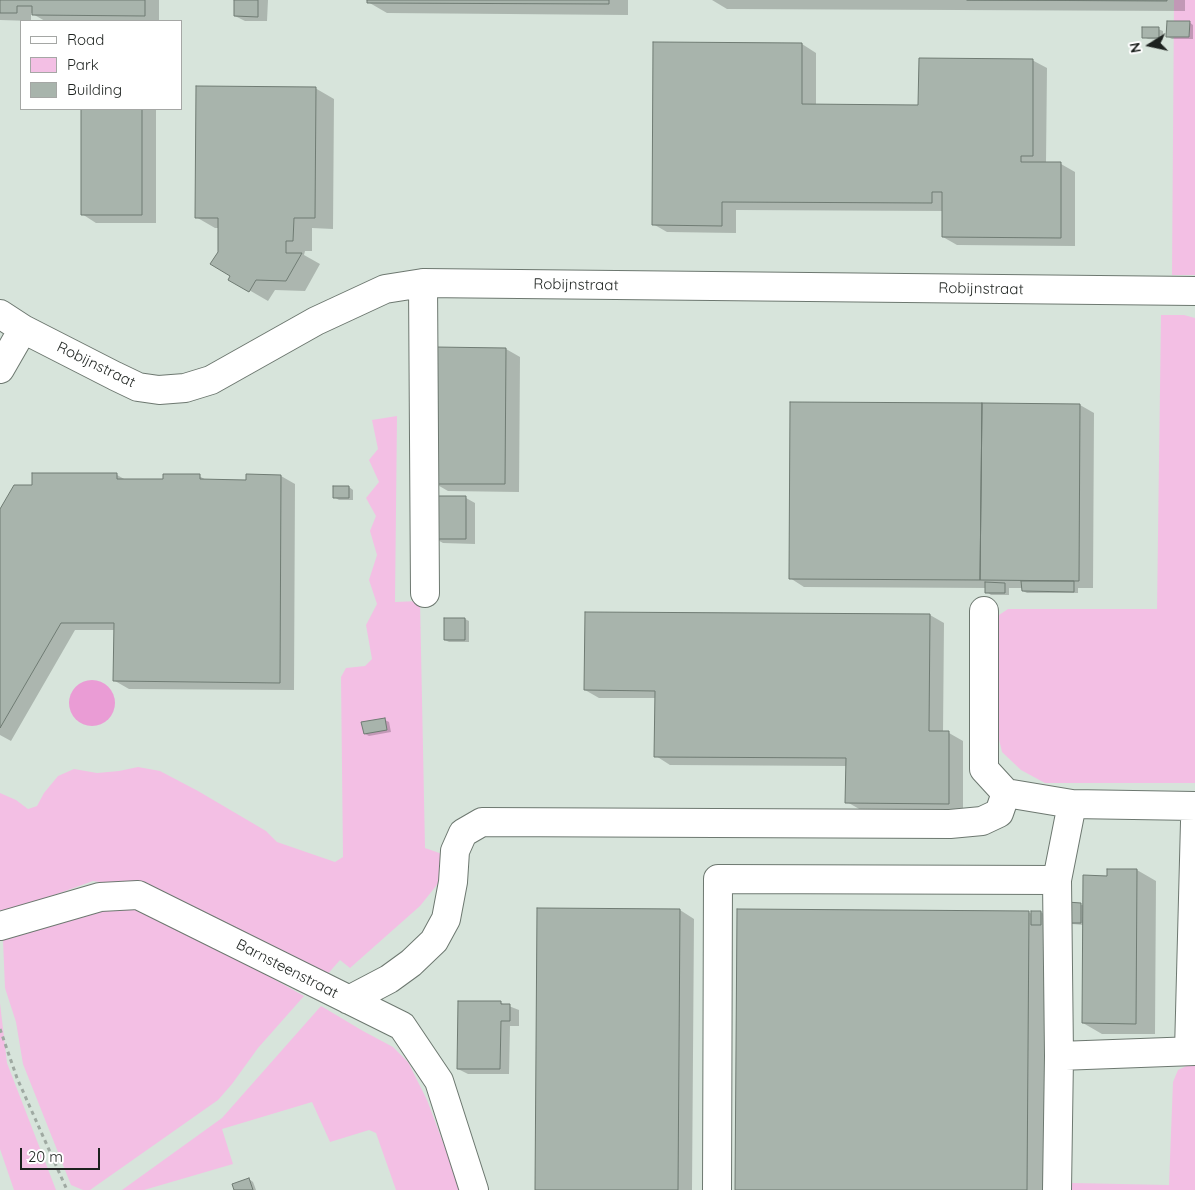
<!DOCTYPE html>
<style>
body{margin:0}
#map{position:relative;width:1195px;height:1190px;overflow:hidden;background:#d7e4db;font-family:Quicksand,sans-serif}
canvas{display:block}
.legend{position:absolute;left:20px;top:20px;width:162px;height:90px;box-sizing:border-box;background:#fff;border:1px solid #a5a7a5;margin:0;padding:6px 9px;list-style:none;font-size:15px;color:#1d221f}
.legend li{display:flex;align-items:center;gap:10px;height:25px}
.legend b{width:25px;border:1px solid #a5a7a5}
.north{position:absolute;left:1125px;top:20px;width:50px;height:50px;-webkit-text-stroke:4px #fff;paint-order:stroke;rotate:260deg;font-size:14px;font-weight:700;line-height:20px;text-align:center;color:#1d221f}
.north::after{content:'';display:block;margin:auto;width:18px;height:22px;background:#1d221f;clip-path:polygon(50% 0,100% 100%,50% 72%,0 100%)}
.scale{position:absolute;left:20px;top:1148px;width:80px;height:22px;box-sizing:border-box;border:2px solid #1d221f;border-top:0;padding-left:6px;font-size:15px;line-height:18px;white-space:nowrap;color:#1d221f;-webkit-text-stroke:4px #fff;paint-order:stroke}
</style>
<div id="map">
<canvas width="1195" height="1190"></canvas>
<ul class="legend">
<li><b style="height:6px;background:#fff"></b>Road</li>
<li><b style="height:14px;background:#f3bfe4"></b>Park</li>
<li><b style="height:14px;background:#a8b4ac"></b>Building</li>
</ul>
<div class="north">N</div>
<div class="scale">20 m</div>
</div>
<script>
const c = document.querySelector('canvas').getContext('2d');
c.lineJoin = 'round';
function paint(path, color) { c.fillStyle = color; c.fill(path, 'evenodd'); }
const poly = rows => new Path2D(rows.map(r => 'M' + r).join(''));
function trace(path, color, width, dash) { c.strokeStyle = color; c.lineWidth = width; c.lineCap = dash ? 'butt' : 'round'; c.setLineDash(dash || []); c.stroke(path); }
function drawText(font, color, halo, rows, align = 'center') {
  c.font = font + ' Quicksand,sans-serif'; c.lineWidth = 5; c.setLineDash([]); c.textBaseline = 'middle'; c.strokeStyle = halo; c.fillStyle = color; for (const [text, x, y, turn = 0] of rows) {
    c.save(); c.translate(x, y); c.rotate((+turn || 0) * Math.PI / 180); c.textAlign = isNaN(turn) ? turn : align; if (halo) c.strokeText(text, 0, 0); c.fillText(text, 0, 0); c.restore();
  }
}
const green = poly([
 [1174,0,1195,0,1195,275,1172,275],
 [1161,315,1184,315,1195,318,1195,783,1045,783,1021,770,1002,752,997,731,999,615,1008,609,1157,609],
 [397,416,395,602,420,601,425,848,445,855,440,881,420,906,350,968,340,960,317,986,128,886,93,881,32,903,3,911,0,910,0,793,16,800,28,809,37,806,44,793,58,776,74,769,97,773,119,771,138,767,160,771,198,791,266,831,277,842,335,862,343,857,341,677,346,668,365,666,372,659,366,625,377,604,369,580,377,555,370,531,376,516,366,498,379,482,369,460,378,449,372,420],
 [129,898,304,996,258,1048,232,1084,218,1100,90,1190,83,1190,71,1185,23,1064,16,1022,5,988,3,940,29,927],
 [0,1003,7,1063,56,1190,14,1190,0,1149],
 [321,1006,363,1031,393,1047,408,1062,427,1100,461,1190,396,1190,376,1133,369,1130,330,1142,312,1102,222,1129,233,1164,144,1190,122,1190,222,1118],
 [1195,1062,1195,1190,1071,1190,1072,1183,1169,1185,1173,1082,1178,1070]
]);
const water = poly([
 '69 703a23 23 0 1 1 46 0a23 23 0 1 1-46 0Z'
]);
const shadow = poly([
 [0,0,159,0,159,21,45,21,31,13,31,21,0,20],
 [236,0,268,0,267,21,245,21,235,16],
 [368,0,628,0,628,15,387,13,368,2],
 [712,0,1185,0,1185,11,727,9],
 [1189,22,1193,25,1193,39,1172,39,1168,37],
 [1158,29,1163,31,1163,40,1148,39,1144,37],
 [654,44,802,44,816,53,816,106,920,106,1032,60,1047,68,1046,163,1061,164,1075,172,1075,246,957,245,943,237,943,211,736,210,736,233,667,232,653,224],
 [315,88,334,99,333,229,312,228,312,251,305,251,304,255,320,264,305,291,275,290,268,301,230,279,232,276,219,252,219,228,215,228,196,217],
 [82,109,156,109,156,223,96,223,82,214],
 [506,349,520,357,519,492,448,491,434,483],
 [1080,405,1094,413,1093,588,1078,588,1078,593,1027,593,1023,591,1023,588,1009,588,1009,595,991,595,987,592,987,588,804,587,790,578],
 [117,475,126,480,165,480,199,476,208,481,248,481,281,476,295,484,294,690,129,689,115,681,115,630,75,630,11,741,0,735,0,511,33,487],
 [349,487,353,490,353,500,339,500,334,497],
 [466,498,475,503,475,544,443,543,434,538],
 [930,615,944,623,943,733,949,733,963,741,963,811,861,810,847,802,847,766,670,765,656,756,656,698,599,698,585,690],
 [445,619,465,619,469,621,469,642,449,642,445,640],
 [385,720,389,722,391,732,369,736,365,734],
 [1108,870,1137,870,1156,881,1155,1034,1102,1034,1083,1023,1084,925,1072,924,1068,922,1068,904,1084,905,1108,877],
 [680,910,694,919,692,1190,536,1190],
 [1028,912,1032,914,1041,912,1045,915,1047,923,1045,1190,736,1190],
 [501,1003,519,1010,519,1026,510,1026,509,1074,468,1074,458,1069],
 [249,1179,253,1182,256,1190,235,1190]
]);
const building = poly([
 [0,0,145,0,145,16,32,15,32,6,17,6,17,13,0,13,0,0],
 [234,0,258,0,258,17,234,16,234,0],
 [367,0,609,0,609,4,367,3,367,0],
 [967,0,1167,0,1167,1,967,0],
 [1167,21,1190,21,1189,37,1166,37,1167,21],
 [1142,27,1159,27,1159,38,1142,38,1142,27],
 [653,42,802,43,802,104,918,105,919,58,1033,59,1033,156,1021,156,1021,162,1061,162,1061,238,942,237,942,192,932,192,932,203,722,202,722,226,652,225,653,42],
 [196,86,316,87,315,218,294,218,293,241,286,241,286,253,302,253,286,281,256,280,249,292,228,280,230,276,210,264,218,252,218,218,195,218,196,86],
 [81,109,142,109,142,215,81,215,81,109],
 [434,347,506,348,505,484,433,484,434,347],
 [790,402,982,403,980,580,789,579,790,402],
 [982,403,1080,404,1079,581,980,580,982,403],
 [32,473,117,473,117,479,163,479,163,474,200,474,200,479,246,480,246,474,281,475,280,683,113,681,114,623,61,623,0,728,0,509,14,485,32,485,32,473],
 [333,486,349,486,349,498,333,498,333,486],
 [433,496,466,496,466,539,433,539,433,496],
 [1021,581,1074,581,1074,592,1022,591,1021,581],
 [985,582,1005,583,1005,593,985,593,985,582],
 [585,612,930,614,929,731,949,731,949,804,845,803,846,758,654,757,655,691,584,690,585,612],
 [444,618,465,618,465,640,444,640,444,618],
 [385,718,387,730,364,734,361,722,385,718],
 [1107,869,1137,869,1136,1024,1082,1023,1083,875,1107,876,1107,869],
 [1067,902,1081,903,1081,923,1067,923,1067,902],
 [537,908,680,909,678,1190,535,1190,537,908],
 [737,909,1029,911,1027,1190,735,1190,737,909],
 [1031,911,1041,911,1041,925,1031,925,1031,911],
 [458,1001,501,1001,501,1004,510,1004,510,1021,501,1021,500,1069,457,1069,458,1001],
 [249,1178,253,1190,234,1190,232,1184,249,1178]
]);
const path = poly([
 [0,1029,17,1078,67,1190]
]);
const minor = poly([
 [423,283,425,593],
 [0,314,23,329,115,376,138,387,159,390,185,388,211,380,316,321,385,289,423,283,1195,291],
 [0,369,23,329],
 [984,611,984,769,1006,793,1072,804,1195,806],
 [0,926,100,897,138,895,402,1026,439,1081,474,1190],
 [349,1000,389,979,411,963,434,941,446,919,453,882,455,851,463,833,482,822,950,824,982,821,999,813,1006,793],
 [1189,1051,1195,822],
 [1059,1056,1195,1051],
 [717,1190,718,879,1057,880],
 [1057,1190,1059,1056,1057,880,1072,804]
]);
const streetNames = [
 ["Robijnstraat",576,285,1],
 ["Robijnstraat",981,289,1],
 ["Robijnstraat",96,365,26],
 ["Barnsteenstraat",287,969,27]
];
paint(green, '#f3bfe4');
paint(water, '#ea9cd5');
paint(shadow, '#0003');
paint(building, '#a8b4ac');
trace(building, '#6f7b73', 1);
trace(minor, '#6d7870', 30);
trace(path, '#9fa9a2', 3, [4, 4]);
trace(minor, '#fff', 28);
drawText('15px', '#1d221f', '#fff', streetNames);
</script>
